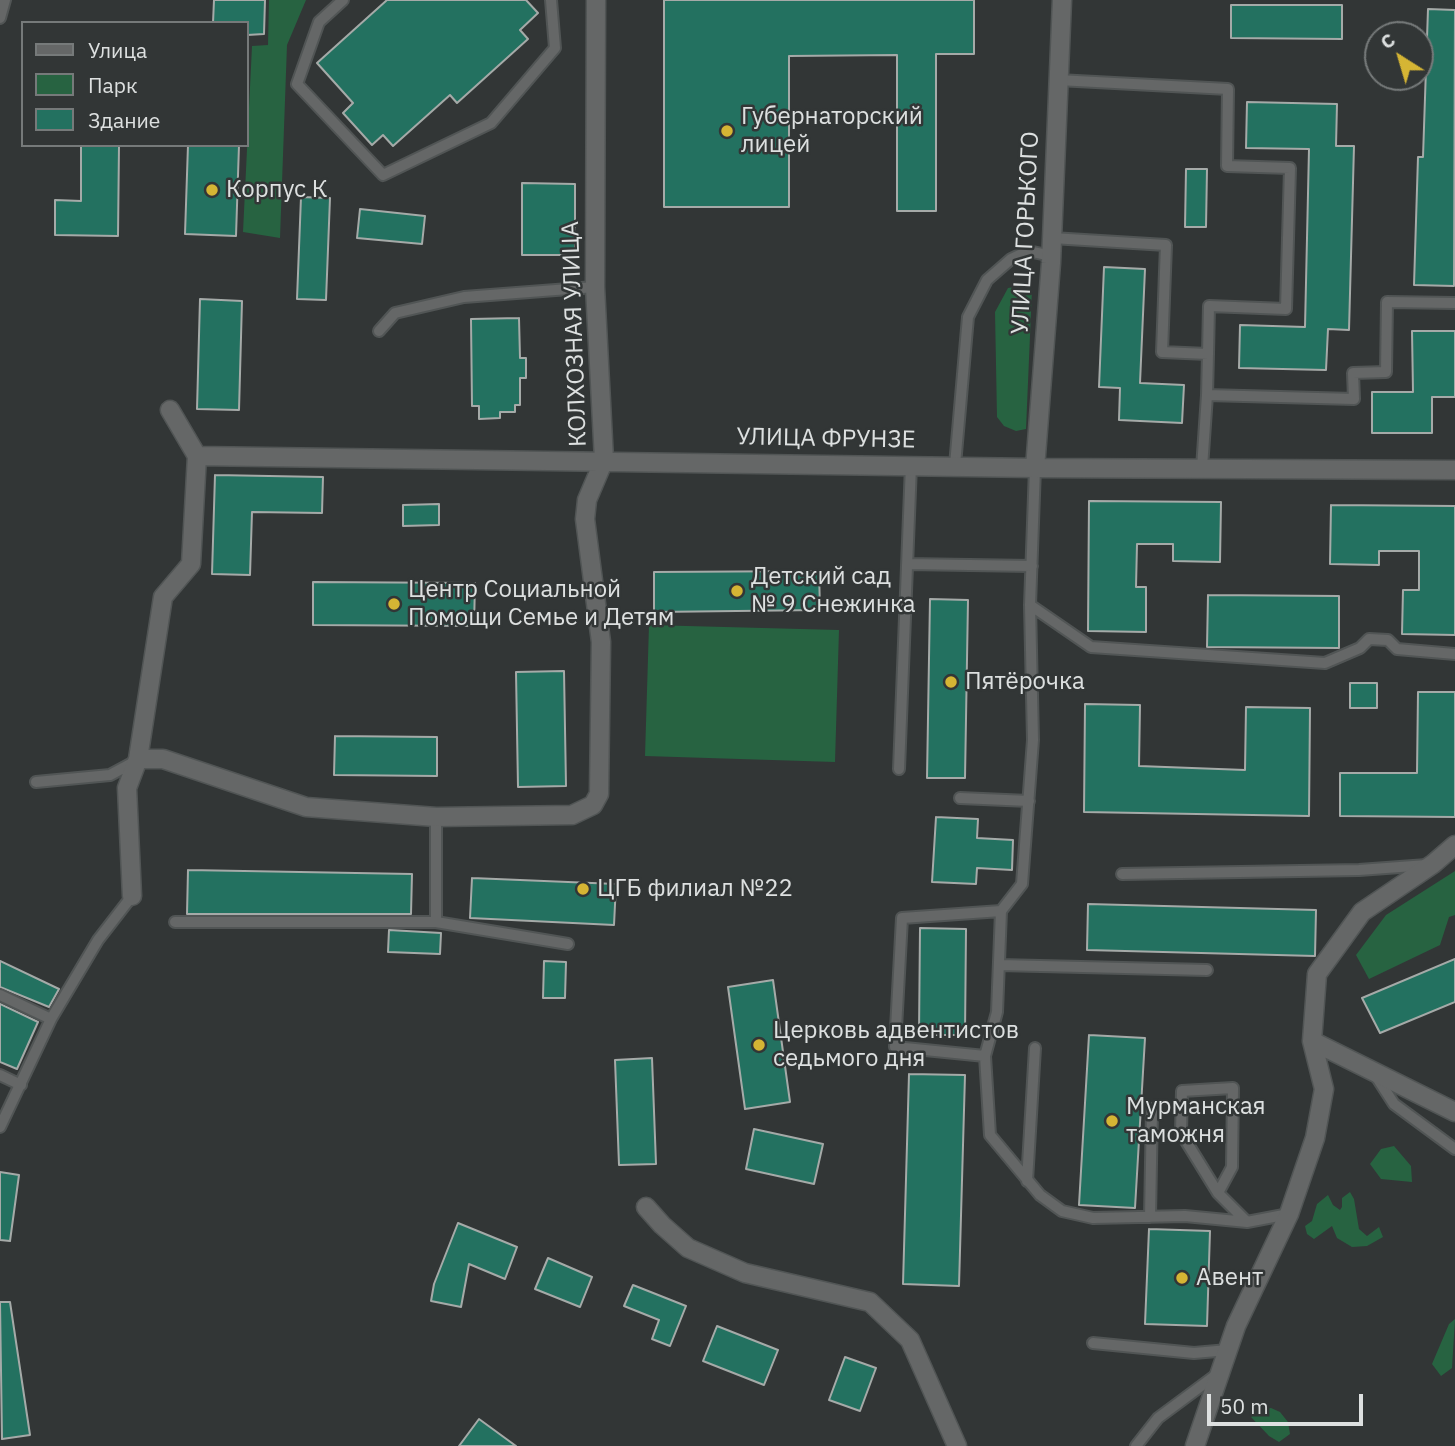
<!DOCTYPE html>
<meta charset="utf-8">
<style>
body{margin:0}
#map{position:relative;width:1455px;height:1446px;overflow:hidden;background:#323636;font-family:"IBM Plex Sans",sans-serif}
canvas{display:block}
.legend{position:absolute;left:21px;top:21px;width:228px;height:126px;box-sizing:border-box;background:#323636;border:2px solid #767a7a;margin:0;padding:9px 12px;list-style:none;font-size:21px;color:#dde0e0}
.legend li{display:flex;align-items:center;gap:14px;height:35px}
.legend b{width:35px;border:2px solid #767a7a}
.north{position:absolute;left:1364px;top:21px;width:70px;height:70px;box-sizing:border-box;background:#323636;border:2px solid #767a7a;border-radius:50%;rotate:323deg;font-size:19px;font-weight:700;line-height:28px;text-align:center;color:#dde0e0}
.north::after{content:'';display:block;margin:auto;width:24px;height:32px;background:#d5b534;clip-path:polygon(50% 0,100% 100%,50% 72%,0 100%)}
.scale{position:absolute;left:1207px;top:1394px;width:156px;height:32px;box-sizing:border-box;border:4px solid #dde0e0;border-top:0;padding-left:9px;font-size:21px;line-height:24px;white-space:nowrap;color:#dde0e0;-webkit-text-stroke:5px #323636;paint-order:stroke}
</style>
<div id="map">
<canvas width="1455" height="1446"></canvas>
<ul class="legend">
<li><b style="height:9px;background:#656767"></b>Улица</li>
<li><b style="height:19px;background:#276341"></b>Парк</li>
<li><b style="height:19px;background:#237160"></b>Здание</li>
</ul>
<div class="north">С</div>
<div class="scale">50 m</div>
</div>
<script>
const c = document.querySelector('canvas').getContext('2d');
c.lineJoin = 'round';
function paint(path, color) { c.fillStyle = color; c.fill(path, 'evenodd'); }
const poly = rows => new Path2D(rows.map(r => 'M' + r).join(''));
function trace(path, color, width, dash) { c.strokeStyle = color; c.lineWidth = width; c.lineCap = dash ? 'butt' : 'round'; c.setLineDash(dash || []); c.stroke(path); }
function drawText(font, color, halo, rows, align = 'center') {
  c.font = font + ' "IBM Plex Sans",sans-serif'; c.lineWidth = 5; c.setLineDash([]); c.textBaseline = 'middle'; c.strokeStyle = halo; c.fillStyle = color; for (const [text, x, y, turn = 0] of rows) {
    c.save(); c.translate(x, y); c.rotate((+turn || 0) * Math.PI / 180); c.textAlign = isNaN(turn) ? turn : align; if (halo) c.strokeText(text, 0, 0); c.fillText(text, 0, 0); c.restore();
  }
}
const green = poly([
 [269,0,306,0,287,45,280,238,243,232,252,46,268,45],
 [1021,286,1032,289,1026,429,1016,431,1004,426,997,417,995,312,1008,288],
 [649,625,839,630,835,762,645,756],
 [1455,871,1455,915,1449,917,1440,945,1369,979,1356,955,1386,915],
 [1394,1146,1411,1166,1412,1182,1381,1179,1370,1164,1381,1149],
 [1350,1192,1354,1199,1359,1229,1367,1236,1379,1227,1383,1237,1367,1246,1352,1247,1337,1238,1332,1226,1314,1239,1307,1234,1305,1226,1312,1221,1317,1204,1328,1195,1333,1205,1340,1210,1342,1207,1342,1198],
 [1455,1319,1452,1368,1441,1376,1432,1364,1449,1324],
 [1271,1408,1280,1412,1288,1422,1290,1434,1279,1442,1269,1436,1251,1417,1261,1409]
]);
const building = poly([
 [214,0,265,0,264,34,247,35,247,23,213,23,214,0],
 [387,0,526,0,538,13,520,30,528,39,457,103,450,95,393,146,383,135,372,145,343,113,353,103,317,63,387,0],
 [664,0,974,0,974,54,936,54,936,211,897,211,897,55,789,56,789,207,664,207,664,0],
 [1231,5,1342,5,1342,39,1231,38,1231,5],
 [1428,9,1455,10,1454,286,1414,285,1418,157,1423,157,1428,9],
 [1247,102,1337,104,1336,146,1354,146,1349,330,1328,329,1326,370,1239,368,1240,325,1305,327,1309,149,1246,148,1247,102],
 [81,145,119,145,118,236,55,235,55,200,81,201,81,145],
 [188,145,239,145,236,236,185,234,188,145],
 [1186,169,1207,169,1206,227,1185,227,1186,169],
 [522,183,575,184,575,255,522,255,522,183],
 [301,197,330,198,326,300,297,299,301,197],
 [360,209,425,216,422,244,357,238,360,209],
 [1104,267,1145,269,1140,383,1184,385,1182,423,1119,420,1120,388,1099,387,1104,267],
 [200,299,242,301,239,410,197,409,200,299],
 [519,318,520,358,526,358,526,378,520,378,520,405,515,405,515,412,500,412,500,418,479,419,479,406,472,406,471,319,519,318],
 [1412,331,1455,331,1455,397,1432,397,1432,433,1372,433,1372,392,1413,392,1412,331],
 [215,475,323,477,322,513,252,512,250,575,212,574,215,475],
 [1089,501,1221,502,1220,562,1173,561,1173,544,1137,544,1136,587,1146,587,1146,632,1088,631,1089,501],
 [439,504,439,525,403,526,403,505,439,504],
 [1331,505,1455,506,1455,635,1402,634,1403,590,1419,590,1419,551,1379,551,1379,565,1330,564,1331,505],
 [819,571,820,610,654,612,654,572,819,571],
 [313,582,475,583,474,626,313,625,313,582],
 [1208,595,1339,596,1339,648,1207,647,1208,595],
 [930,599,968,600,965,778,927,778,930,599],
 [564,671,566,786,518,787,516,672,564,671],
 [1350,683,1377,683,1377,708,1350,708,1350,683],
 [1418,692,1455,692,1455,817,1340,816,1340,773,1417,773,1418,692],
 [1085,704,1140,705,1139,766,1245,770,1246,707,1310,708,1309,816,1084,812,1085,704],
 [335,736,437,737,437,776,334,775,335,736],
 [936,817,978,819,977,838,1013,840,1012,870,977,868,976,884,932,882,936,817],
 [188,870,412,874,411,914,187,914,188,870],
 [472,878,616,884,614,925,470,918,472,878],
 [1088,904,1316,910,1315,956,1087,950,1088,904],
 [920,928,966,929,965,1035,919,1035,920,928],
 [389,930,441,933,440,954,388,952,389,930],
 [1455,959,1455,1002,1380,1033,1362,998,1455,959],
 [0,961,59,989,49,1007,0,987,0,961],
 [544,961,566,962,565,998,543,998,544,961],
 [773,980,790,1102,745,1109,728,987,773,980],
 [0,1004,38,1022,17,1069,0,1062,0,1004],
 [1089,1035,1145,1038,1135,1208,1079,1205,1089,1035],
 [652,1058,656,1164,619,1165,615,1060,652,1058],
 [909,1074,965,1075,959,1286,903,1284,909,1074],
 [754,1129,823,1144,814,1184,746,1169,754,1129],
 [0,1172,19,1175,10,1241,0,1240,0,1172],
 [458,1223,517,1247,505,1279,469,1264,461,1307,431,1301,434,1284,458,1223],
 [1149,1229,1210,1231,1207,1326,1145,1324,1149,1229],
 [548,1258,592,1277,580,1307,535,1289,548,1258],
 [633,1285,686,1306,670,1346,652,1339,659,1320,624,1306,633,1285],
 [0,1302,10,1302,30,1435,2,1439,0,1302],
 [717,1326,778,1350,764,1385,703,1361,717,1326],
 [845,1357,876,1368,860,1411,829,1400,845,1357],
 [479,1419,516,1446,459,1446,479,1419]
]);
const lane = poly([
 [343,0,319,22,297,84,383,175,491,123,555,48,551,0],
 [0,18,5,0],
 [1058,80,1228,89,1227,166,1290,168,1286,309,1209,306,1208,354],
 [1052,238,1166,245,1162,352,1208,354,1207,395],
 [379,331,395,313,464,297,595,287],
 [955,465,968,317,987,280,1011,259,1028,251,1052,256],
 [1035,468,1030,605,1033,740,1022,884,1001,911,997,1012,985,1056,990,1135,1040,1195,1062,1211,1093,1218,1185,1216,1247,1222],
 [1202,468,1207,395,1354,399,1353,373,1386,372,1387,302,1455,303],
 [907,564,1032,566],
 [1030,605,1091,647,1325,663,1360,648,1369,639,1388,640,1397,649,1455,654],
 [899,769,911,465],
 [36,782,110,775,138,760],
 [960,798,1029,801],
 [436,817,436,922,568,944],
 [1122,874,1359,870,1427,865],
 [175,922,436,922],
 [999,965,1207,970],
 [0,995,51,1019],
 [985,1056,895,1047,902,918,1001,911],
 [1374,1073,1394,1104,1455,1149],
 [0,1075,21,1085],
 [0,1127,51,1019,98,940,132,896],
 [1027,1181,1035,1048],
 [1218,1193,1181,1133,1182,1091,1233,1088,1232,1167,1218,1193,1247,1222,1289,1214],
 [1150,1217,1152,1109],
 [1093,1343,1194,1353,1228,1350],
 [1136,1446,1158,1418,1220,1372]
]);
const street = poly([
 [197,456,1035,468,1455,470],
 [1035,468,1051,263,1062,0],
 [138,759,163,759,306,807,436,817,572,815,593,805,599,794,601,642,585,519,587,500,604,460,595,287,596,0],
 [132,896,127,788,138,759,163,597,191,564,197,456,170,410],
 [1312,1041,1455,1112],
 [646,1207,662,1225,688,1248,745,1273,870,1302,910,1340,957,1446],
 [1195,1446,1236,1326,1289,1214,1315,1138,1324,1089,1312,1041,1317,974,1362,912,1433,864,1455,845]
]);
const markers = [
 [727,131,7,"#d5b534"],
 [212,190,7,"#d5b534"],
 [737,591,7,"#d5b534"],
 [394,604,7,"#d5b534"],
 [951,682,7,"#d5b534"],
 [583,889,7,"#d5b534"],
 [759,1045,7,"#d5b534"],
 [1112,1121,7,"#d5b534"],
 [1182,1278,7,"#d5b534"]
];
const poiNames = [
 ["Губернаторский",741,117],
 ["лицей",741,145],
 ["Корпус К",226,190],
 ["Детский сад",751,577],
 ["№ 9 Снежинка",751,605],
 ["Центр Социальной",408,590],
 ["Помощи Семье и Детям",408,618],
 ["Пятёрочка",965,682],
 ["ЦГБ филиал №22",597,889],
 ["Церковь адвентистов",773,1031],
 ["седьмого дня",773,1059],
 ["Мурманская",1126,1107],
 ["таможня",1126,1135],
 ["Авент",1196,1278]
];
const streetNames = [
 ["УЛИЦА ГОРЬКОГО",1026,233,-87],
 ["КОЛХОЗНАЯ УЛИЦА",575,334,-92],
 ["УЛИЦА ФРУНЗЕ",826,439,1]
];
paint(green, '#276341');
paint(building, '#237160');
trace(building, '#a5aaa8', 2);
trace(lane, '#515555', 14);
trace(street, '#515555', 21);
trace(lane, '#656767', 10);
trace(street, '#656767', 18);
for (const [x, y, r, color] of markers) { const dot = new Path2D(); dot.arc(x, y, r, 0, 2 * Math.PI); c.fillStyle = color; c.fill(dot); trace(dot, '#323636', 2.5); }
drawText('24px', '#dde0e0', '#323636', poiNames, 'left');
drawText('24px', '#dde0e0', '#323636', streetNames);
</script>
